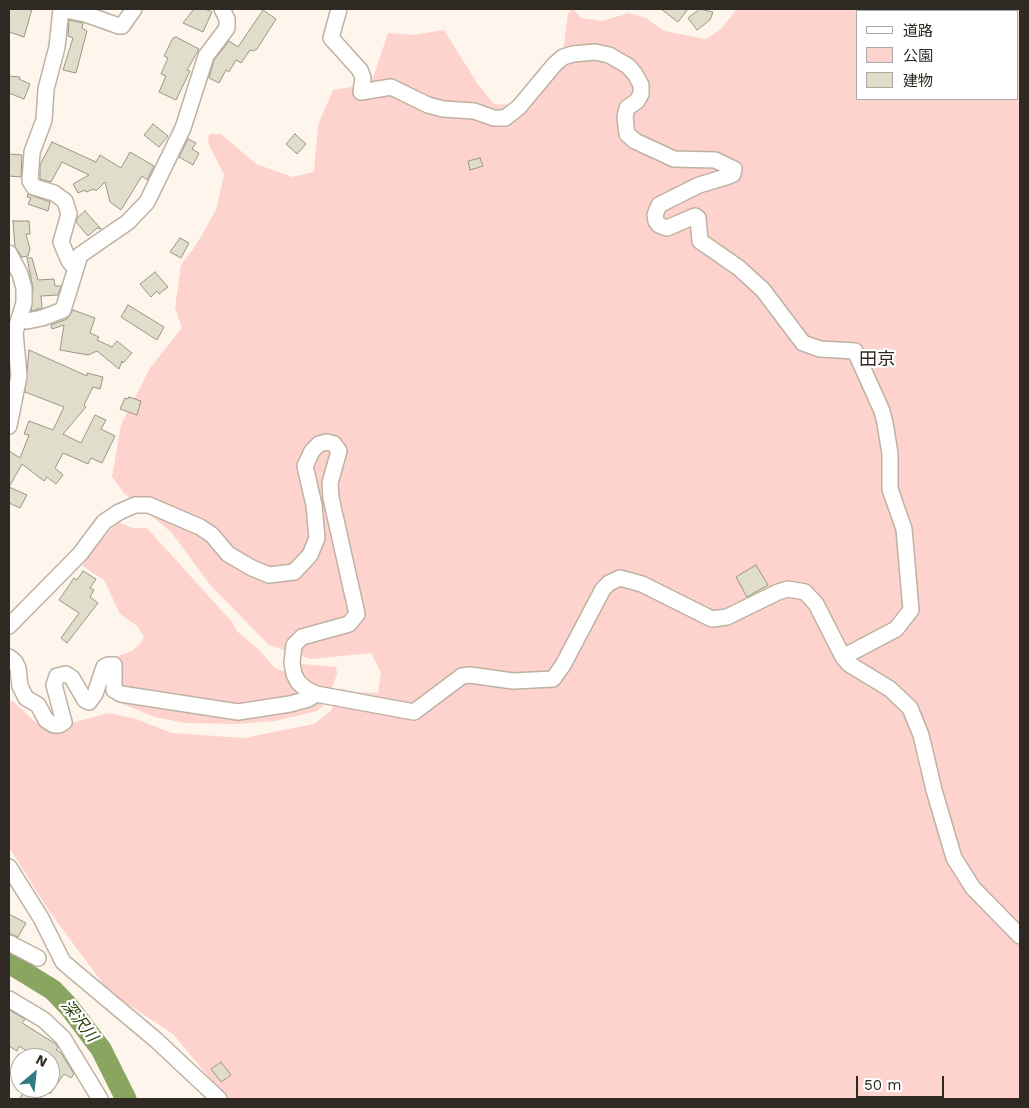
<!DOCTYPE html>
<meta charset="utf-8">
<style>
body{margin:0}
#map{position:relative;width:1029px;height:1108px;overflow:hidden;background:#fef6ec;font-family:"Work Sans","Noto Sans JP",sans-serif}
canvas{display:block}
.frame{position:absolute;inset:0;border:10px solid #2e2922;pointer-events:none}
.legend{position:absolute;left:856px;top:10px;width:162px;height:90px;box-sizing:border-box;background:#fff;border:1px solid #aba9a7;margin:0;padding:6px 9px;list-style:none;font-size:15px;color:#2e2922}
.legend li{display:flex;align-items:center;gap:10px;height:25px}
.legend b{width:25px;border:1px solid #aba9a7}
.north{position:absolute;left:10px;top:1048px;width:50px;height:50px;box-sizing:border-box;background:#fff;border:1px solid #aba9a7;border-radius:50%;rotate:28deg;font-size:14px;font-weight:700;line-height:20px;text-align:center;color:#2e2922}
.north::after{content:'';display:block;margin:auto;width:18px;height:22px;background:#327b81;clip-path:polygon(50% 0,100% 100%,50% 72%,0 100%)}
.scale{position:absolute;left:856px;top:1076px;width:88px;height:22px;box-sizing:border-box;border:2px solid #2e2922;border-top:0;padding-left:6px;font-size:15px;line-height:18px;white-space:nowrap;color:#2e2922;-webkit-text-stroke:4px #fff;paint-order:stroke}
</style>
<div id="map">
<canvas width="1029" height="1108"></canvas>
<div class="frame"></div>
<ul class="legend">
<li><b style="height:6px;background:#fff"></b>道路</li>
<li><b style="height:14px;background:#fed2cd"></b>公園</li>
<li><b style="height:14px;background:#e0deca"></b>建物</li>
</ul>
<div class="north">N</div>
<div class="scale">50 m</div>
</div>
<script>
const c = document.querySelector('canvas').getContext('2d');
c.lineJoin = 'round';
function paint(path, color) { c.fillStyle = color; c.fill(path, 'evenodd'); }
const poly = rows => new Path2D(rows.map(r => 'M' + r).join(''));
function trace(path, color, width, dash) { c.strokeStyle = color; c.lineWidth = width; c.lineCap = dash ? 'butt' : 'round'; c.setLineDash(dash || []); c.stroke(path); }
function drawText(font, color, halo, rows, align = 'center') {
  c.font = font + ' "Work Sans","Noto Sans JP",sans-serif'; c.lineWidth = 4.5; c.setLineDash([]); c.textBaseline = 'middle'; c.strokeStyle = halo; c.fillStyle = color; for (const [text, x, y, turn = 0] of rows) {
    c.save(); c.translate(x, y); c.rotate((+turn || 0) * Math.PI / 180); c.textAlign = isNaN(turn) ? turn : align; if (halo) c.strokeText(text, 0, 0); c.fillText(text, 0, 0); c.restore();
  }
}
const green = poly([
 [573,9,581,18,602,21,629,13,646,18,664,31,706,39,722,28,737,9,1020,9,1020,1099,227,1099,173,1034,109,992,47,908,9,847,9,701,13,701,35,722,49,729,109,713,136,719,172,733,244,738,314,724,331,711,340,688,355,692,378,693,381,673,371,653,311,659,269,645,211,586,172,533,124,493,112,477,121,425,150,368,182,328,175,308,181,265,196,245,216,210,224,175,208,143,209,134,221,134,256,164,292,177,314,172,318,125,333,90,371,84,388,33,413,35,444,30,477,83,494,104,512,105,562,61,568,13],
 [858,11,1018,11,1018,99,858,99],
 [118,522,133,528,147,528,232,622,237,631,257,648,275,668,290,674,303,664,336,667,337,674,327,702,317,711,275,721,239,724,185,723,155,717,115,701,106,691,105,678,115,657,132,651,141,643,144,637,137,626,120,614,104,580,82,566,96,546]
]);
const river = poly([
 [9,963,53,990,69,1007,101,1049,126,1099]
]);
const building = poly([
 [9,9,32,9,24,37,9,32,9,9],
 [194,9,205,9,212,12,203,32,183,23,194,9],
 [661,9,688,9,678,22,661,9],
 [700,9,713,12,710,20,697,30,688,18,700,9],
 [263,10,276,19,257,49,253,51,250,50,241,63,236,60,229,72,226,70,219,83,209,78,214,60,229,41,238,47,263,10],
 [69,20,83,23,82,28,87,31,76,73,63,70,73,38,68,36,69,20],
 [176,37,199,49,187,70,190,71,176,100,159,92,166,76,161,74,168,58,164,56,173,38,176,37],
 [9,76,20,77,19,79,30,84,24,99,9,93,9,76],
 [153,124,168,136,159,147,144,135,153,124],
 [295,134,306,144,297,154,286,144,295,134],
 [188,139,196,143,192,149,199,153,193,165,179,157,188,139],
 [52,142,96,162,100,155,121,168,130,152,154,166,147,180,142,176,121,210,110,202,105,182,96,191,94,189,86,192,85,190,78,193,73,184,89,175,62,162,51,182,40,179,40,165,52,142],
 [9,154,22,155,21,177,9,176,9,154],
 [480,158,483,166,470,170,468,161,480,158],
 [28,194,50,202,48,211,28,204,31,198,27,197,28,194],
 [85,211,101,229,97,228,88,236,76,222,78,217,85,211],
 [13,221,29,221,30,234,26,234,30,249,28,256,22,257,15,247,13,221],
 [180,238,189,243,181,258,170,252,180,238],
 [27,258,32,258,38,280,54,279,55,286,61,286,58,295,41,296,42,308,31,311,33,288,27,258],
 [155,272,168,287,159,294,157,291,151,297,140,284,155,272],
 [128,305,164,327,157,340,121,317,128,305],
 [73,310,95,318,90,333,99,337,97,340,112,347,117,341,132,353,123,363,122,361,119,369,97,351,88,355,60,350,64,325,52,329,51,325,67,319,73,310],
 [29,350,87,376,87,373,103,377,100,389,93,387,84,405,86,407,63,434,81,443,95,415,106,420,101,429,115,436,102,463,91,458,88,464,63,453,55,468,63,475,56,484,47,477,44,481,22,464,9,487,27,495,20,508,9,503,9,451,20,458,29,435,24,434,29,421,53,430,64,407,25,392,29,350],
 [129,397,141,401,137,415,120,409,125,398,128,399,129,397],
 [756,565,768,585,747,597,736,577,756,565],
 [83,571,96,579,90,588,94,590,90,597,98,603,67,643,61,638,79,613,59,600,74,578,77,580,83,571],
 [9,914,26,923,18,937,9,933,9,914],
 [9,1010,25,1019,22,1023,56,1044,58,1048,56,1050,61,1053,74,1074,71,1078,64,1074,50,1094,50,1058,38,1058,19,1046,17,1051,9,1046,9,1010],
 [221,1062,231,1075,221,1082,211,1069,221,1062],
 [27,1088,47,1088,40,1099,19,1099,27,1088]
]);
const minor = poly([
 [61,9,57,47,46,89,44,120,32,152,30,181,34,187,54,193,65,201,69,214,61,242,69,261,74,267],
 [61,9,85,14,119,26,122,26,134,9],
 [339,9,331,38,360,70,363,78,361,92,391,87,428,105,443,109,474,111,494,118,505,118,519,107,554,65,563,57,573,54,595,52,609,55,628,66,635,74,641,85,641,94,637,101,627,108,625,117,627,134,635,141,674,159,715,160,734,169,733,174,729,176,699,185,659,205,655,215,656,221,659,225,667,228,695,216,698,218,700,241,739,268,763,290,803,343,820,349,855,351,882,411,885,423,890,454,890,489,904,529,911,610,896,629,843,657],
 [9,253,20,274,24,288,24,303,15,332,19,376,9,426],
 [19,319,27,321,42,318,63,310,80,255,128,222,147,202,183,128,206,56,227,28,227,19,222,9],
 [9,626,80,554,104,522,119,512,135,505,149,505,200,527,212,535,228,554,252,568,269,575,294,572,310,555,317,538,314,505,305,466,312,451,319,444,327,442,334,444,339,451,330,483,331,498,357,614,349,624,302,637,294,645,292,663,294,674,298,682,306,689,316,694,414,712,462,676,470,675,513,681,553,679,563,665,603,589,609,583,620,578,642,584,712,619,727,617,778,592,788,589,805,592,816,604,843,657,849,664,890,689,910,708,921,735,934,790,954,858,973,888,1020,936],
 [9,657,15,662,18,668,20,686,26,698,38,705,46,720,54,725,59,725,64,722,54,685,57,676,66,674,72,678,85,700,89,702,95,694,104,667,108,665,114,665,114,690,121,694,238,712,290,704,308,699,316,694],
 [9,867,41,918,63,962,156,1040,219,1099],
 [9,943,38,958],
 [9,999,44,1020,63,1038,100,1099]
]);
const waterNames = [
 ["深沢川",79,1021,52]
];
const quarterNames = [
 ["田京",877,360]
];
paint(green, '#fed2cd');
trace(river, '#8aa560', 21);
paint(building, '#e0deca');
trace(building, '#999784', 1);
trace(minor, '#beb2a2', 18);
trace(minor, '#fff', 15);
drawText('italic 16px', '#2e3f0b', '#fff', waterNames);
drawText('18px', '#2e2922', '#fff', quarterNames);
</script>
